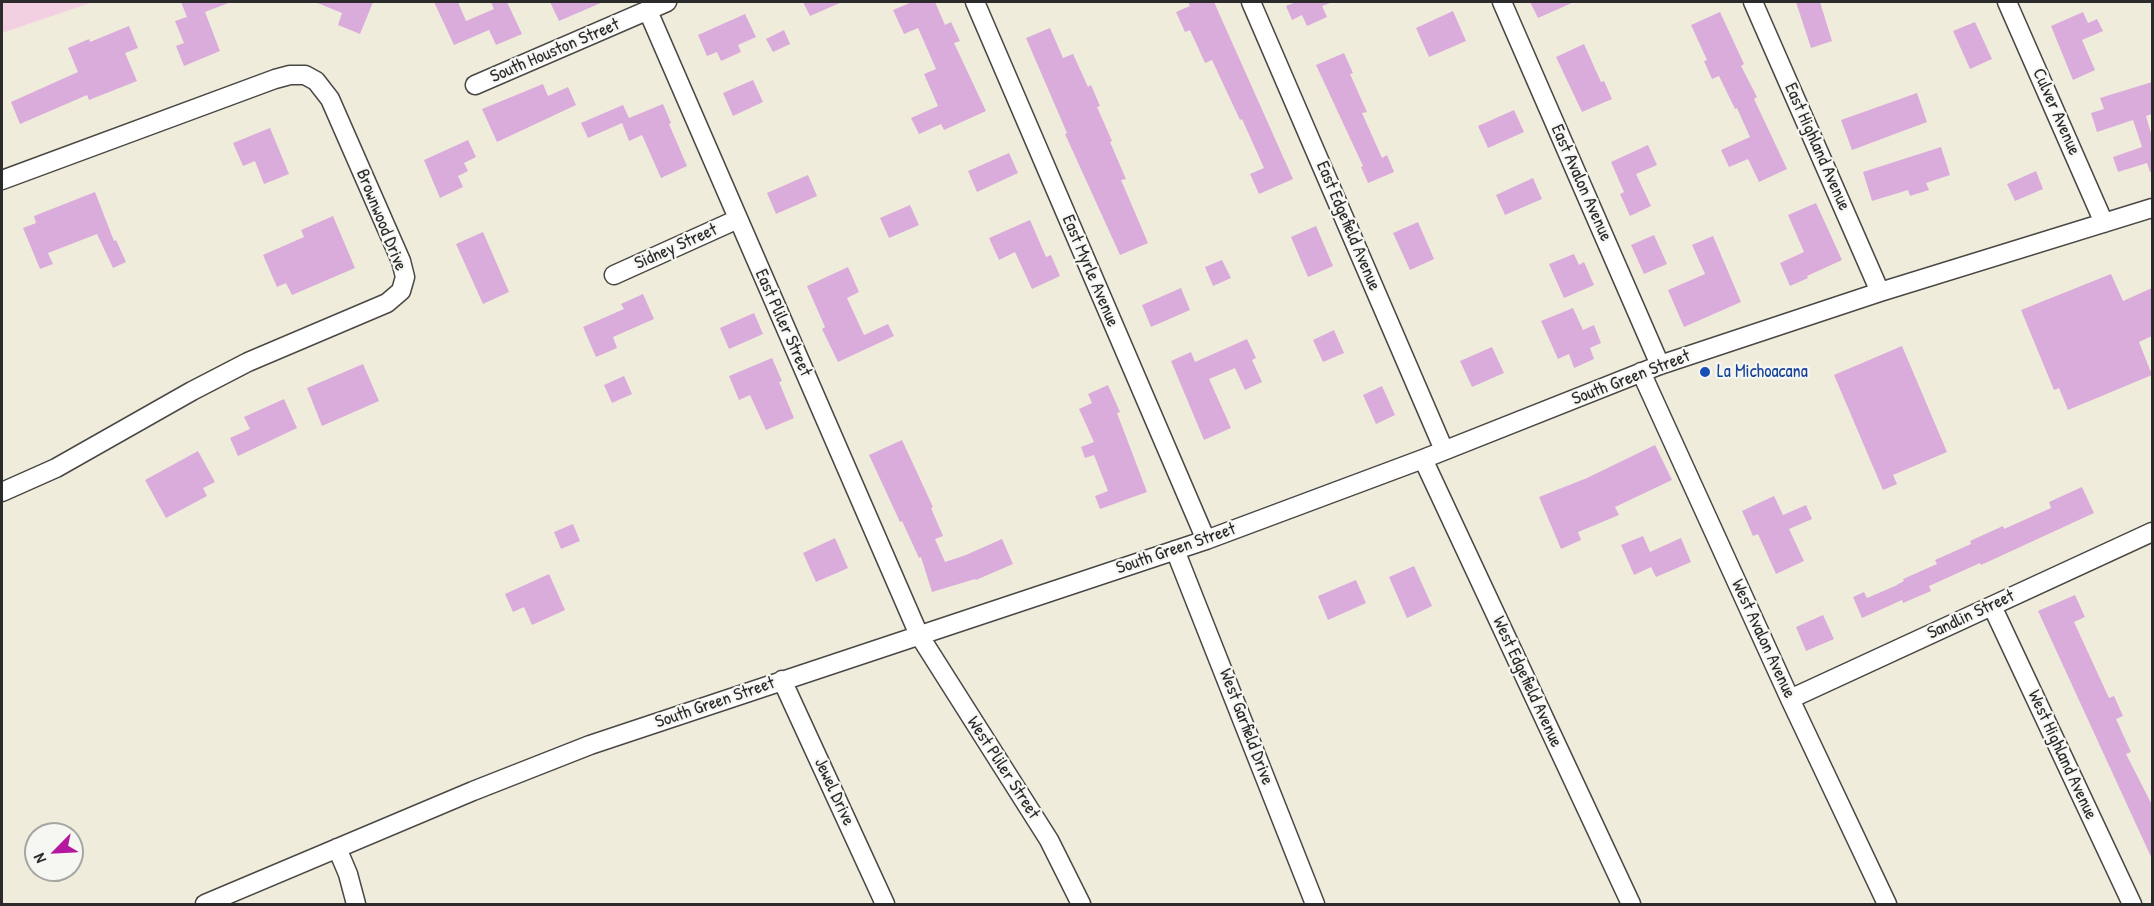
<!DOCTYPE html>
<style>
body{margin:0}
#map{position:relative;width:2154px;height:906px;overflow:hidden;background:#f0ecdb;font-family:"Patrick Hand",sans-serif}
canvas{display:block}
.frame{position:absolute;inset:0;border:3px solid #2b2b2b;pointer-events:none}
.north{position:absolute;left:24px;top:822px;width:60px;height:60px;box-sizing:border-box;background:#f6f6f2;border:2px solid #a5a5a2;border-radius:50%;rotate:246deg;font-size:16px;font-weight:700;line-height:24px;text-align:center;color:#2b2b2b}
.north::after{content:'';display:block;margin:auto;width:21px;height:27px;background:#b5179e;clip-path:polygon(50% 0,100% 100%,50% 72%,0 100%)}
</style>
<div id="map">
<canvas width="2154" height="906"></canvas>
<div class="frame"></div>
<div class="north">N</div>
</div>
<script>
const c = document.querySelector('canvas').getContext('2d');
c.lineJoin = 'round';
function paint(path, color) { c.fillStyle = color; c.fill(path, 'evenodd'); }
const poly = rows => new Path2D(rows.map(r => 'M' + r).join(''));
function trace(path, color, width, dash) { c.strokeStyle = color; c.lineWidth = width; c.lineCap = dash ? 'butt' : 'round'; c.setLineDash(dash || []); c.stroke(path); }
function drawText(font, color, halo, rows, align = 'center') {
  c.font = font + ' "Patrick Hand",sans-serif'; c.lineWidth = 4.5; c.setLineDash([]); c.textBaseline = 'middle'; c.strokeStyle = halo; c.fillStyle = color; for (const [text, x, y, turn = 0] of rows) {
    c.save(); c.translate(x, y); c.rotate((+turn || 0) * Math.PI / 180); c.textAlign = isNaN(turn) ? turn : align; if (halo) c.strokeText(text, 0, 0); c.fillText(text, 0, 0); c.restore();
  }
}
const built = poly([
 [2,2,93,2,2,33]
]);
const building = poly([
 [181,2,231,2,205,12,220,51,184,66,176,46,184,43,175,21,187,17],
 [315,2,373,2,360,34,338,25,342,13],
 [434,2,458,2,466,21,494,9,491,2,507,2,522,34,496,45,489,30,454,45],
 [550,2,603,2,559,21],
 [803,2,842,2,810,16],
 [912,2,935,2,945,25,951,22,960,41,954,43,986,111,944,130,941,124,919,134,911,118,938,106,924,74,936,69,918,28,904,34,893,10],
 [1188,2,1214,2,1293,179,1259,194,1250,174,1264,168,1242,119,1240,120,1212,60,1205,63,1190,30,1185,32,1176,12,1190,6],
 [1296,2,1333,2,1322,6,1327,17,1307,26,1302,15,1292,20,1286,6],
 [1530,2,1574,2,1538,18],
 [1796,2,1820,2,1832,41,1811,48],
 [1453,11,1466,41,1429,57,1416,28],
 [1720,12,1744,64,1741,66,1757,97,1754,99,1787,169,1759,182,1748,159,1729,167,1721,150,1750,137,1737,108,1735,109,1719,76,1712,79,1704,61,1707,60,1691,25],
 [2083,12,2088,23,2097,19,2103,31,2082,40,2095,70,2073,80,2051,26],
 [745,14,756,37,738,45,741,52,721,61,717,52,707,56,698,35],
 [1975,22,1992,59,1970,69,1953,31],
 [129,26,138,48,125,53,137,81,89,100,87,95,20,124,11,102,78,72,68,48,89,39,90,42],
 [1050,28,1063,58,1073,54,1088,87,1091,85,1100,106,1097,107,1112,141,1110,142,1126,179,1121,180,1148,243,1120,255,1065,134,1067,133,1026,38],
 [784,30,790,44,773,52,766,39],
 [1584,44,1601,82,1604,81,1612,99,1582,112,1556,57],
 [1344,53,1353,73,1350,74,1367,112,1362,113,1382,158,1387,155,1394,172,1368,183,1361,167,1363,166,1316,65],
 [753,80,763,102,733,116,723,93],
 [2152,82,2152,114,2146,116,2152,137,2152,171,2150,172,2147,163,2118,172,2113,157,2142,147,2133,120,2097,132,2091,113,2104,109,2100,98],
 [543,84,548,96,568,87,576,105,497,142,482,109],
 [1917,93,1927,122,1852,150,1841,120],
 [663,104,671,123,669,124,687,166,661,178,642,135,629,141,622,123,588,138,581,123,623,105,629,118],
 [1514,110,1524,132,1488,148,1478,126],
 [270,128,289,174,264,184,255,161,243,166,233,143],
 [468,140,476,157,464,163,468,171,458,176,463,187,440,198,424,160],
 [1648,145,1657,165,1636,174,1651,206,1630,216,1620,194,1624,192,1611,162],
 [1941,147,1950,175,1926,183,1929,190,1910,196,1908,190,1872,201,1863,172],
 [1009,153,1018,173,977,192,968,171],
 [2036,171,2043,189,2015,201,2007,184],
 [808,175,817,196,776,214,767,193],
 [1533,178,1542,199,1505,215,1496,195],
 [95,192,114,241,116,240,126,262,113,268,97,234,48,253,53,264,40,269,23,228,36,223,34,216],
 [1816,203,1842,260,1807,276,1808,278,1790,286,1780,263,1804,252,1788,215],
 [910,205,919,225,889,238,880,218],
 [333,216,355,268,292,295,286,283,277,287,263,255,304,237,301,230],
 [1030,220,1046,257,1051,255,1060,276,1032,289,1015,252,999,260,989,238],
 [1418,222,1434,259,1410,270,1393,233],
 [1316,226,1333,266,1308,277,1291,237],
 [483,232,509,292,483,304,456,244],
 [1654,235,1667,264,1644,274,1631,245],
 [1713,236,1741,302,1684,327,1668,290,1705,274,1692,245],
 [1574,254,1579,265,1584,262,1594,285,1564,298,1549,264],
 [1222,260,1231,278,1213,286,1205,267],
 [848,267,859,292,847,298,864,335,888,324,894,336,838,362,822,329,825,327,807,286],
 [2111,274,2123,301,2152,288,2152,336,2139,342,2152,375,2068,410,2059,388,2054,390,2021,310],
 [1181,288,1190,310,1151,327,1142,305],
 [643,294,654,319,613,337,617,348,596,357,583,327,624,309,621,304],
 [1573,308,1583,330,1594,325,1601,343,1590,348,1594,359,1574,368,1569,354,1558,359,1541,321],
 [754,313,763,334,729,349,720,328],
 [1334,330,1344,353,1323,362,1313,340],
 [1247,339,1256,358,1252,360,1262,382,1245,390,1235,368,1209,379,1231,428,1204,440,1171,361,1191,352,1195,362],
 [1902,346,1947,452,1893,475,1897,484,1883,490,1834,375],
 [1492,347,1504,373,1472,387,1460,361],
 [772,358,782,381,779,382,794,418,766,430,750,395,739,400,729,376],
 [363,364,379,401,322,426,307,388],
 [624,376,632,394,612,403,604,385],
 [1108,385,1120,412,1117,413,1147,492,1100,509,1095,496,1108,491,1094,455,1085,458,1081,447,1094,442,1079,409,1092,403,1088,394],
 [1382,386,1395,415,1376,424,1363,395],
 [284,399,297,428,238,456,230,438,250,429,244,417],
 [902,440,933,507,931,508,943,536,935,539,945,562,966,555,1002,539,1013,564,976,580,975,579,932,592,921,557,919,558,902,521,900,522,869,455],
 [1655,445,1672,480,1615,507,1619,515,1578,532,1581,540,1561,549,1539,497,1587,478],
 [198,451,215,482,203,488,207,496,166,518,145,480],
 [2082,487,2094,513,1981,565,1980,563,1929,586,1931,591,1903,603,1902,600,1862,618,1853,597,1864,592,1867,598,1895,586,1904,581,1903,579,1937,564,1935,560,1971,544,1970,541,2003,526,2004,529,2051,508,2049,502],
 [1774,496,1783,515,1806,505,1812,519,1789,529,1804,561,1776,574,1758,534,1753,536,1742,511],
 [573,524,580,541,561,549,554,532],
 [1643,536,1650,552,1681,538,1691,562,1656,577,1651,567,1634,575,1621,545],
 [835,538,848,568,816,582,803,553],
 [1414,566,1432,606,1407,618,1389,577],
 [549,574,565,610,532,625,524,607,513,612,505,594],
 [1356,580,1366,603,1328,620,1318,596],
 [2075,595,2085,617,2074,622,2109,698,2114,696,2123,716,2116,719,2131,752,2126,754,2152,805,2152,859,2038,611],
 [1823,615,1834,639,1806,651,1796,627]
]);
const minor = poly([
 [975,2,1206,540],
 [1251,2,1444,450],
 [1502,2,1660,365],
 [1753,2,1880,292],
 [2007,2,2104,223],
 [648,11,919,635,1049,840,1081,904],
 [475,85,667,2],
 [2,180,275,79,290,75,305,75,316,81,330,99,401,261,405,277,401,291,387,303,248,362,192,391,56,468,2,492],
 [614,275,738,219],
 [1641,372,1790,699,1887,904],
 [1423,459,1631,904],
 [1175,550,1315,904],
 [1992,606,2132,904],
 [782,680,885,904],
 [1790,699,2152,532],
 [337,848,348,874,356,904],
 [205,904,473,791,590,745,1206,540,1423,459,1660,365,1880,292,2152,208]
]);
const markers = [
 [1705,372,6,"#1a4fb4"]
];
const streetNames = [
 ["South Houston Street",555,51,-23],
 ["Culver Avenue",2056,112,66],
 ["East Highland Avenue",1817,147,66],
 ["East Avalon Avenue",1581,183,66],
 ["Brownwood Drive",381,220,68],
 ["East Edgefield Avenue",1348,226,67],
 ["Sidney Street",676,247,-24],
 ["East Myrle Avenue",1090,271,67],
 ["East Pliler Street",783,323,66],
 ["South Green Street",1631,378,-21],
 ["South Green Street",1176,549,-19],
 ["Sandlin Street",1971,615,-25],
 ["West Avalon Avenue",1763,639,65],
 ["West Edgefield Avenue",1527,682,65],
 ["South Green Street",715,703,-19],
 ["West Garfield Drive",1246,727,69],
 ["West Highland Avenue",2062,755,65],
 ["West Pliler Street",1003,768,57],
 ["Jewel Drive",834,792,65]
];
const transitNames = [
 ["La Michoacana",1717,372]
];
paint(built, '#f2cfe1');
paint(building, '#daacdc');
trace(minor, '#494845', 21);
trace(minor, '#fff', 18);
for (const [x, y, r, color] of markers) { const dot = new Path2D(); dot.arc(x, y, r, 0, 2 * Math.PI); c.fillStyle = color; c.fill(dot); trace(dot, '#f6f6f2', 2); }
drawText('18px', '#2b2b2b', '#f6f6f2', streetNames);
drawText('18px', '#164399', '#f6f6f2', transitNames, 'left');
</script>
